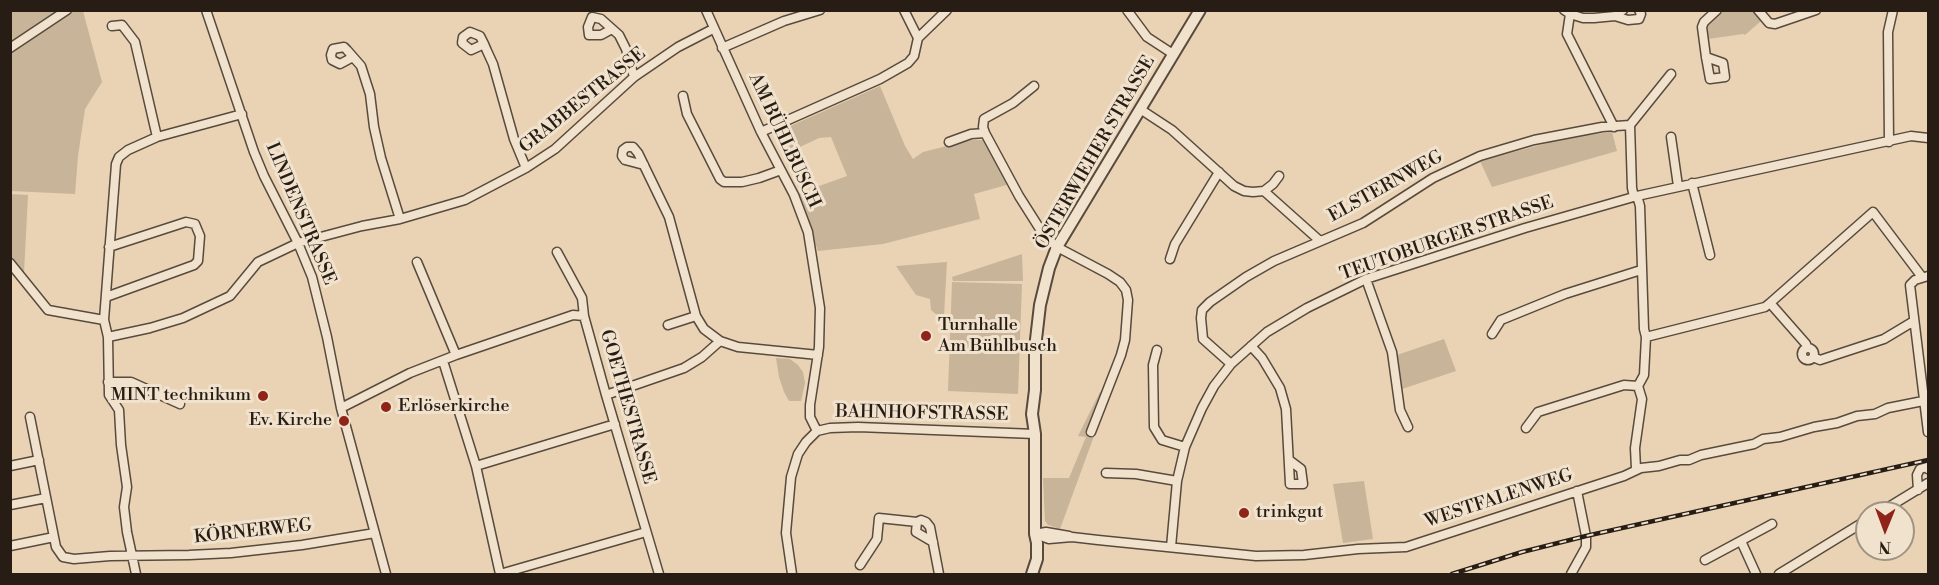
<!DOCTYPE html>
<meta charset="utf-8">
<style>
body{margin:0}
#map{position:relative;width:1939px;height:585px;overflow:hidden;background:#e9d3b4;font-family:"Libre Bodoni",serif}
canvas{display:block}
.frame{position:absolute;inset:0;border:12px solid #271d15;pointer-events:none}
.north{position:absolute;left:1855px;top:501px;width:60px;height:60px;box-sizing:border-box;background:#f1e2ce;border:2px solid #a09384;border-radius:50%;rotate:181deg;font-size:16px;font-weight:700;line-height:24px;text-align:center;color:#271d15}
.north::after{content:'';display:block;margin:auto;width:21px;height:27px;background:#8f2418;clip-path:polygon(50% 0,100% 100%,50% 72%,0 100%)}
</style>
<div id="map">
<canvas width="1939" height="585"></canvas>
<div class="frame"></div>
<div class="north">N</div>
</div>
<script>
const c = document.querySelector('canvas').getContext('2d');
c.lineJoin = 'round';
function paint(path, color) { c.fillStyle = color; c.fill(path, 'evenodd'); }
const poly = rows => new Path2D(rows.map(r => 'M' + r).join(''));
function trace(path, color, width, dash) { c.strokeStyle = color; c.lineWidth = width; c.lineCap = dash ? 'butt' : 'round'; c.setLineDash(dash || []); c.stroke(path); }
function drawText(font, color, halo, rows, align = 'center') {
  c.font = font + ' "Libre Bodoni",serif'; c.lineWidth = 6; c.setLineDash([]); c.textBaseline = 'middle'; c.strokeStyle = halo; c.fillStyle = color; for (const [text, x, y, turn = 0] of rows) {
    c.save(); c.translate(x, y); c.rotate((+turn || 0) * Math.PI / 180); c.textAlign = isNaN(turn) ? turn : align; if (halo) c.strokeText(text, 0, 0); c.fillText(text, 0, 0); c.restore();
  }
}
const green = poly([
 [11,11,59,11,11,43],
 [74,11,83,11,102,82,85,109,78,156,75,194,11,191,10,52],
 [1724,11,1753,11,1761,21,1745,35,1743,34,1708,39,1707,30,1709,23],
 [880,86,905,146,913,159,923,152,971,140,986,140,1010,184,974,194,980,219,883,244,818,251,797,194,847,176,831,137,819,138,783,155,774,135,777,132],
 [1612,132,1617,151,1492,187,1480,161,1570,137],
 [10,194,28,195,24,273,11,257],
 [1022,254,1023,281,953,281,952,277],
 [947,262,944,316,938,316,931,310,930,299,916,295,896,266],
 [952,282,1022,284,1018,394,948,391],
 [1444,339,1456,371,1402,389,1397,355],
 [776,358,790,359,798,365,803,372,805,383,801,401,789,401,784,392,779,377],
 [1100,392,1109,395,1060,529,1048,525,1045,521,1043,478,1069,478,1086,437,1078,436],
 [1364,481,1373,539,1343,543,1333,484]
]);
const minor = poly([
 [206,10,254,152,264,176,298,243,312,277,327,337,341,408,386,574],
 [706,10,761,132,794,195,808,232,820,308,819,347,810,405,810,417,817,431],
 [1127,10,1147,37,1173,54],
 [1564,10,1570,14,1583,18,1594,18,1615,16,1623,10],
 [1758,10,1769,23,1775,24,1816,10],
 [1570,14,1567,34,1614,127],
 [1615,16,1628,20,1639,19,1641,14,1639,10],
 [112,26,122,25,135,42,157,137],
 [612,29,601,35,589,35,588,27,592,17,601,19,619,35,626,49,634,77],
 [918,38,947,10],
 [484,44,471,50,462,43,463,37,470,32,480,36,484,44,487,51,493,64,514,139,526,168],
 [10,48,67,10],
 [722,48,784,21,820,10],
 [353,57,340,64,332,60,331,55,333,49,344,47,347,50,361,66,370,94,374,127,381,158,400,219],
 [1706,57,1723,63,1725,77,1710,79,1706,57,1702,27,1704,22,1717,10],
 [1034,86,1013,103,984,119,983,127,985,133,1019,196,1045,237,1057,247,1108,274,1120,282,1126,290,1128,300,1125,340,1121,355,1091,432],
 [683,96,687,114,720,179,724,182,742,182,759,178,781,170],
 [1140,109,1172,130,1234,186,1244,191,1253,192,1264,191,1273,184,1279,176],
 [761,132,880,79,908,63,914,56,918,38,904,10],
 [1671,137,1678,186],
 [949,142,971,134,985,133],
 [1889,142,1888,32,1893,10],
 [644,165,625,160,622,156,623,150,627,147,633,147,638,153,669,217,696,316,704,329,720,341,738,347,818,355],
 [1692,183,1710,255],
 [1264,191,1320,241],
 [1634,197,1632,188,1630,125,1671,74],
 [557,252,582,298,584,316,606,395,659,574],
 [1170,259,1175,244,1219,172],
 [417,262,456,355],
 [10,263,48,310,104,320],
 [1928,276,1915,280,1910,285,1928,432],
 [1366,279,1392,352,1400,410,1408,427],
 [106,297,194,265,198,261,200,236,195,224,186,222,109,247],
 [1770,303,1873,212,1922,277],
 [668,325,696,316],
 [1492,334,1501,320,1565,294,1641,270],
 [108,337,150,328,183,318,230,296,258,262,298,243,362,226,400,219,465,200,526,168,555,149,634,77,678,47,713,29],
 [1646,337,1765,307,1770,303,1806,344,1807,348],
 [1251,346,1262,358,1280,388,1286,409,1290,484,1303,484,1301,469,1289,460],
 '1802 354a6 6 0 1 1 12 0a6 6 0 1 1-12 0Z',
 [1157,350,1153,365,1154,427,1162,440,1185,447],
 [1813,357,1820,360,1884,339,1914,321],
 [443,361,476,466,500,574,646,532],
 [1231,364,1203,339,1201,318,1202,310,1210,302,1246,277,1274,261,1363,223,1433,178,1480,156,1534,140,1602,127,1630,125],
 [108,382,131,382,180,404],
 [606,395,684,368,702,357,720,341],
 [341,408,410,373,456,355,573,315,584,316],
 [30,417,56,547,63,557,74,559,110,556,189,555,231,553,302,545,375,533],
 [1526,428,1538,412,1624,385,1638,386],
 [10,466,39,460],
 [476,466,615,424],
 [1636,469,1635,448,1642,399,1638,386,1644,375,1646,337,1644,329,1640,206,1637,196],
 [1106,473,1136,474,1177,481],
 [1918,490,1917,475,1920,469,1927,467,1928,469],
 [10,505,46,498],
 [1879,513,1928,483],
 [917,522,916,532,933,542],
 [1035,534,1049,539,1072,537,1098,540,1256,556,1304,555,1358,549,1406,547,1624,476,1641,468,1659,466,1680,460,1689,460,1701,455,1754,444,1763,439,1780,437,1814,427,1837,423,1857,416,1875,414,1888,408,1928,400],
 [1035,534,1046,532,1069,536],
 [1741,541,1756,574],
 [10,546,54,537],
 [1171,547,1177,481,1185,447,1202,408,1214,386,1231,364,1267,332,1307,308,1366,279,1525,228,1637,196,1911,136,1928,138],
 [1705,560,1772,524],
 [860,565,877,539,879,518,917,522,921,520,926,522,930,527,939,574],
 [136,574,127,532,124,507,127,487,121,445,119,410,109,395,108,337,104,320,116,164,119,157,128,150,157,137,242,114],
 [792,574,786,533,791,477,798,454,806,442,817,431,830,428,858,427,1035,434],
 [1571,574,1586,547,1586,536,1577,491],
 [1779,574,1867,520]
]);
const tertiary = poly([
 [1032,574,1037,559,1037,543,1035,534,1035,434,1032,414,1035,390,1035,348,1040,305,1049,268,1057,247,1200,10]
]);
const rail = poly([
 [1452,574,1522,552,1586,536,1928,460]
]);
const markers = [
 [926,336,6,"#8f2418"],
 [263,396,6,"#8f2418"],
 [386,407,6,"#8f2418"],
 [344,421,6,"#8f2418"],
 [1244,513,6,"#8f2418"]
];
const streetNames = [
 ["GRABBESTRASSE",583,101,-39],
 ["AM BÜHLBUSCH",784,141,65],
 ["ÖSTERWIEHER STRASSE",1096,153,-60],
 ["ELSTERNWEG",1386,187,-29],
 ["LINDENSTRASSE",300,214,67],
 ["TEUTOBURGER STRASSE",1447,239,-19],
 ["GOETHESTRASSE",627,407,74],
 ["BAHNHOFSTRASSE",922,414,1],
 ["WESTFALENWEG",1499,499,-18],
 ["KÖRNERWEG",253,532,-6]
];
const poiNames = [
 ["Turnhalle",938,326],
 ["Am Bühlbusch",938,347],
 ["MINT technikum",251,396,"right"],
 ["Erlöserkirche",398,407],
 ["Ev. Kirche",332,421,"right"],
 ["trinkgut",1256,513]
];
paint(green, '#c8b499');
trace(minor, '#584a3d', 11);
trace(tertiary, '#584a3d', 14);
trace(minor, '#f1e2ce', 8);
trace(tertiary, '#f1e2ce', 10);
trace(rail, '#271d15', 4.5);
trace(rail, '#f1e2ce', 2, [7]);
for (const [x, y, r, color] of markers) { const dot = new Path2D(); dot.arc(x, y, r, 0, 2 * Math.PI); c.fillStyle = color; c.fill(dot); trace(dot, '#f1e2ce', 2); }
drawText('18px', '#271d15', '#f1e2ce', streetNames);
drawText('18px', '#271d15', '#f1e2ce', poiNames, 'left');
</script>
